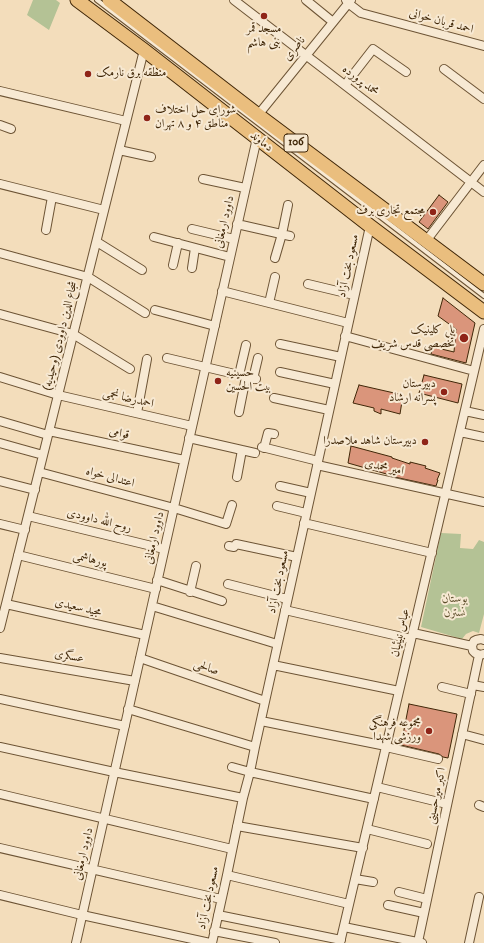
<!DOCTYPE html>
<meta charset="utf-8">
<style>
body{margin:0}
canvas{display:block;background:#f3ddbb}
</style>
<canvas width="484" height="943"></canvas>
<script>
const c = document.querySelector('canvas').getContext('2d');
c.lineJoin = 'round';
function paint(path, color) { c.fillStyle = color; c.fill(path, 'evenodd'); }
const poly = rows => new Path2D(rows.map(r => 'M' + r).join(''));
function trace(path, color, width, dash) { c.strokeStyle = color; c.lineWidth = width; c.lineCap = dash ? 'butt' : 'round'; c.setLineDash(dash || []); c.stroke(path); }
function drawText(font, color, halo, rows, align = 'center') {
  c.font = font + ' "IM FELL DW Pica",Amiri,serif'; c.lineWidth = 4; c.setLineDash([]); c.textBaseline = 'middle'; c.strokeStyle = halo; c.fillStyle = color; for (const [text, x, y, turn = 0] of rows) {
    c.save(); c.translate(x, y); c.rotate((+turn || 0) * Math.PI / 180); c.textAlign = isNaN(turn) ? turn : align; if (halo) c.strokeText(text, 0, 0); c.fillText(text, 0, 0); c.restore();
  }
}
const green = poly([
 [33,0,56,0,60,3,49,30,27,15],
 [441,533,461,534,460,548,473,549,479,540,484,542,484,614,479,633,473,631,466,634,462,639,421,627]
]);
const building = poly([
 [439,195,448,202,428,229,419,222,439,195],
 [443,298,475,323,466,363,431,354,433,347,454,352,456,329,438,316,443,298],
 [424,375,462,384,458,403,419,393,424,375],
 [359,385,403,395,400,414,381,409,381,414,374,411,374,408,353,403,359,385],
 [351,446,392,457,392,458,410,464,410,462,426,466,425,468,440,473,437,480,438,480,436,486,390,476,390,475,348,463,351,446],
 [409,704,457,714,448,758,443,757,439,754,401,745,409,704]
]);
const lane = poly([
 [97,0,484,296]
]);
const street = poly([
 [234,0,484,192],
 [306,0,333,22],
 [346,0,348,3,361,13,484,46],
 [444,69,484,99],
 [345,85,373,49,406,72],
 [0,91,126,121],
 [258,115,351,0],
 [0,125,11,129],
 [119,150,151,157],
 [203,179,245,188],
 [0,184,104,210],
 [237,224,290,236],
 [192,229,234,239],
 [46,230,52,197],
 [154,237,230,257],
 [426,241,484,165],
 [97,242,142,270],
 [0,253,88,277,145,313],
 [275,258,282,234,288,205],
 [173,265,178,243],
 [192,268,195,248],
 [308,284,354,295],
 [222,291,348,323],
 [269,303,275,277],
 [155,310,215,326],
 [0,314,73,334,130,369],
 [345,336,474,371],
 [280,344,341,357],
 [167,358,256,379],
 [280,372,335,384],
 [239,375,246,345],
 [0,377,58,395,192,426],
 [253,379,258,358],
 [274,398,329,410],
 [465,411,484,415],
 [239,412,246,377],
 [137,413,147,359],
 [0,421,48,435],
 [49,431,184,460],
 [460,432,484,437],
 [189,438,255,453],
 [0,443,43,455],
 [262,447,318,461],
 [264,448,268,433,274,434],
 [317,465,484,502],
 [39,472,174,508,226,524,232,505],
 [237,477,242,450],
 [0,481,35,490],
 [280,486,311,493],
 [277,506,306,513],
 [28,516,164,549],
 [304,523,432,553],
 [0,524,25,530],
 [229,546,234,547,236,544,297,557],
 [18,555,156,589],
 [157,580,222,601],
 [228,584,287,599],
 [190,592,196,566],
 [6,604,145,635],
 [152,606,277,644],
 [285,610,411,639],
 [0,628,144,50],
 [413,633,472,646],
 [484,654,480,655,475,653,473,651,472,646,474,641,476,640,481,639,484,640],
 [0,658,135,681],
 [140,658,265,701],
 [273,665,399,691],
 [473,685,484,687],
 [442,687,471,694],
 [0,699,125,726],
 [128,709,255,747],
 [261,721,386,746],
 [462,734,484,740],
 [0,747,114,772,243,798],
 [386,747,438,759],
 [232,767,250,772,374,799],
 [377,787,447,804],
 [0,794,232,849],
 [479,805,484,807],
 [237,826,363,848],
 [367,829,427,844],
 [0,848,221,899],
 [227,875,349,904],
 [355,879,373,882],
 [399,892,427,899],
 [0,895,82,915,210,943],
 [388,905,424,913],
 [218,915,341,940],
 [344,927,422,943],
 [214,931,275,943],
 [418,942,479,655],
 [76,943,257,138],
 [212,943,227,875,243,798,250,772,255,747,370,226],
 [340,943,484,329],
 [469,943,479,897]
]);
const primary = poly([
 [77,0,144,50,370,226,484,312],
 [109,0,258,115,484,284]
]);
const markers = [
 [264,16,4,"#8f2418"],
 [88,74,4,"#8f2418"],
 [147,118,4,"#8f2418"],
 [433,212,4,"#8f2418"],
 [464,338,5,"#8f2418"],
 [218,381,4,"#8f2418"],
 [444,392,4,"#8f2418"],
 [425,442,4,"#8f2418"],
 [429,731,4,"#8f2418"]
];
const shields = [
 [296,143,24]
];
const shieldNames = [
 ["106",296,143]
];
const streetNames = [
 ["احمد قربان خوانی",441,22,15],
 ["ناصری",295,49,-51],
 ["محمد پرورده",360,81,37],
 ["دماوند",261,142,38],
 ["داوود ارمغانی",225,222,-77],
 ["مسعود بخت آزاد",349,266,-78],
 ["شجاع الدین داوودی (وحیدیه)",61,336,-76],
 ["احمدرضا نجمی",128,399,13],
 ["قوامی",119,434,12],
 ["امیر محمدی",384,468,12],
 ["اعتدالی خواه",110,478,15],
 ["روح الله داوودی",99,521,14],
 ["داوود ارمغانی",155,538,-77],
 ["پورهاشمی",90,560,14],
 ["مسعود بخت آزاد",279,582,-78],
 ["مجید سعیدی",78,608,13],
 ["عباس نبیئیان",401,633,-77],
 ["عسگری",69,657,10],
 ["صالحی",206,668,19],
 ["اکبر میرحسینی",437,796,-78],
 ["داوود ارمغانی",84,854,-77],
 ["مسعود بخت آزاد",209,898,-78]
];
const poiNames = [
 ["مسجد قمر",264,30,"center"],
 ["بنی هاشم",264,44,"center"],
 ["منطقه برق نارمک",96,74,"left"],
 ["شورای حل اختلاف",155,111,"left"],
 ["مناطق ۴ و ۸ تهران",155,125,"left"],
 ["مجتمع تجاری برف",425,212],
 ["پلی کلینیک",455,331],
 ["تخصصی قدس شریف",455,345],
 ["حسینیه",226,374,"left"],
 ["بیت الحسین",226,388,"left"],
 ["دبیرستان",436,385],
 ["پسرانه ارشاد",436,399],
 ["دبیرستان شاهد ملاصدرا",417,442],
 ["مجموعه فرهنگی",421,724],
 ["ورزشی شهدا",421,738]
];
const parkNames = [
 ["بوستان",455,600],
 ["نسترن",455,614]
];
paint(green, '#b4c295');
paint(building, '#da957b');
trace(building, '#402708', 1);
trace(lane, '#6d5435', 6);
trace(street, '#6d5435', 10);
trace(primary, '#402708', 15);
trace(lane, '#f7e9d3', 4);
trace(street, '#f7e9d3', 8);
trace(primary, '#eabe7e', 13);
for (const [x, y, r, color] of markers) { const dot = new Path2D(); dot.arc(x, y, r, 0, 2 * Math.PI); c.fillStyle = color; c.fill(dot); trace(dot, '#f7e9d3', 1.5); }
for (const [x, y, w] of shields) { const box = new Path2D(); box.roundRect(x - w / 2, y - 9, w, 18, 3); c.fillStyle = '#f7e9d3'; c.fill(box); trace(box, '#402708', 1); }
drawText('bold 11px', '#402708', null, shieldNames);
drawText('12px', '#402708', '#f7e9d3', streetNames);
drawText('12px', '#402708', '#f7e9d3', poiNames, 'right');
drawText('italic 12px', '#5d4e2b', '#f7e9d3', parkNames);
</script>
